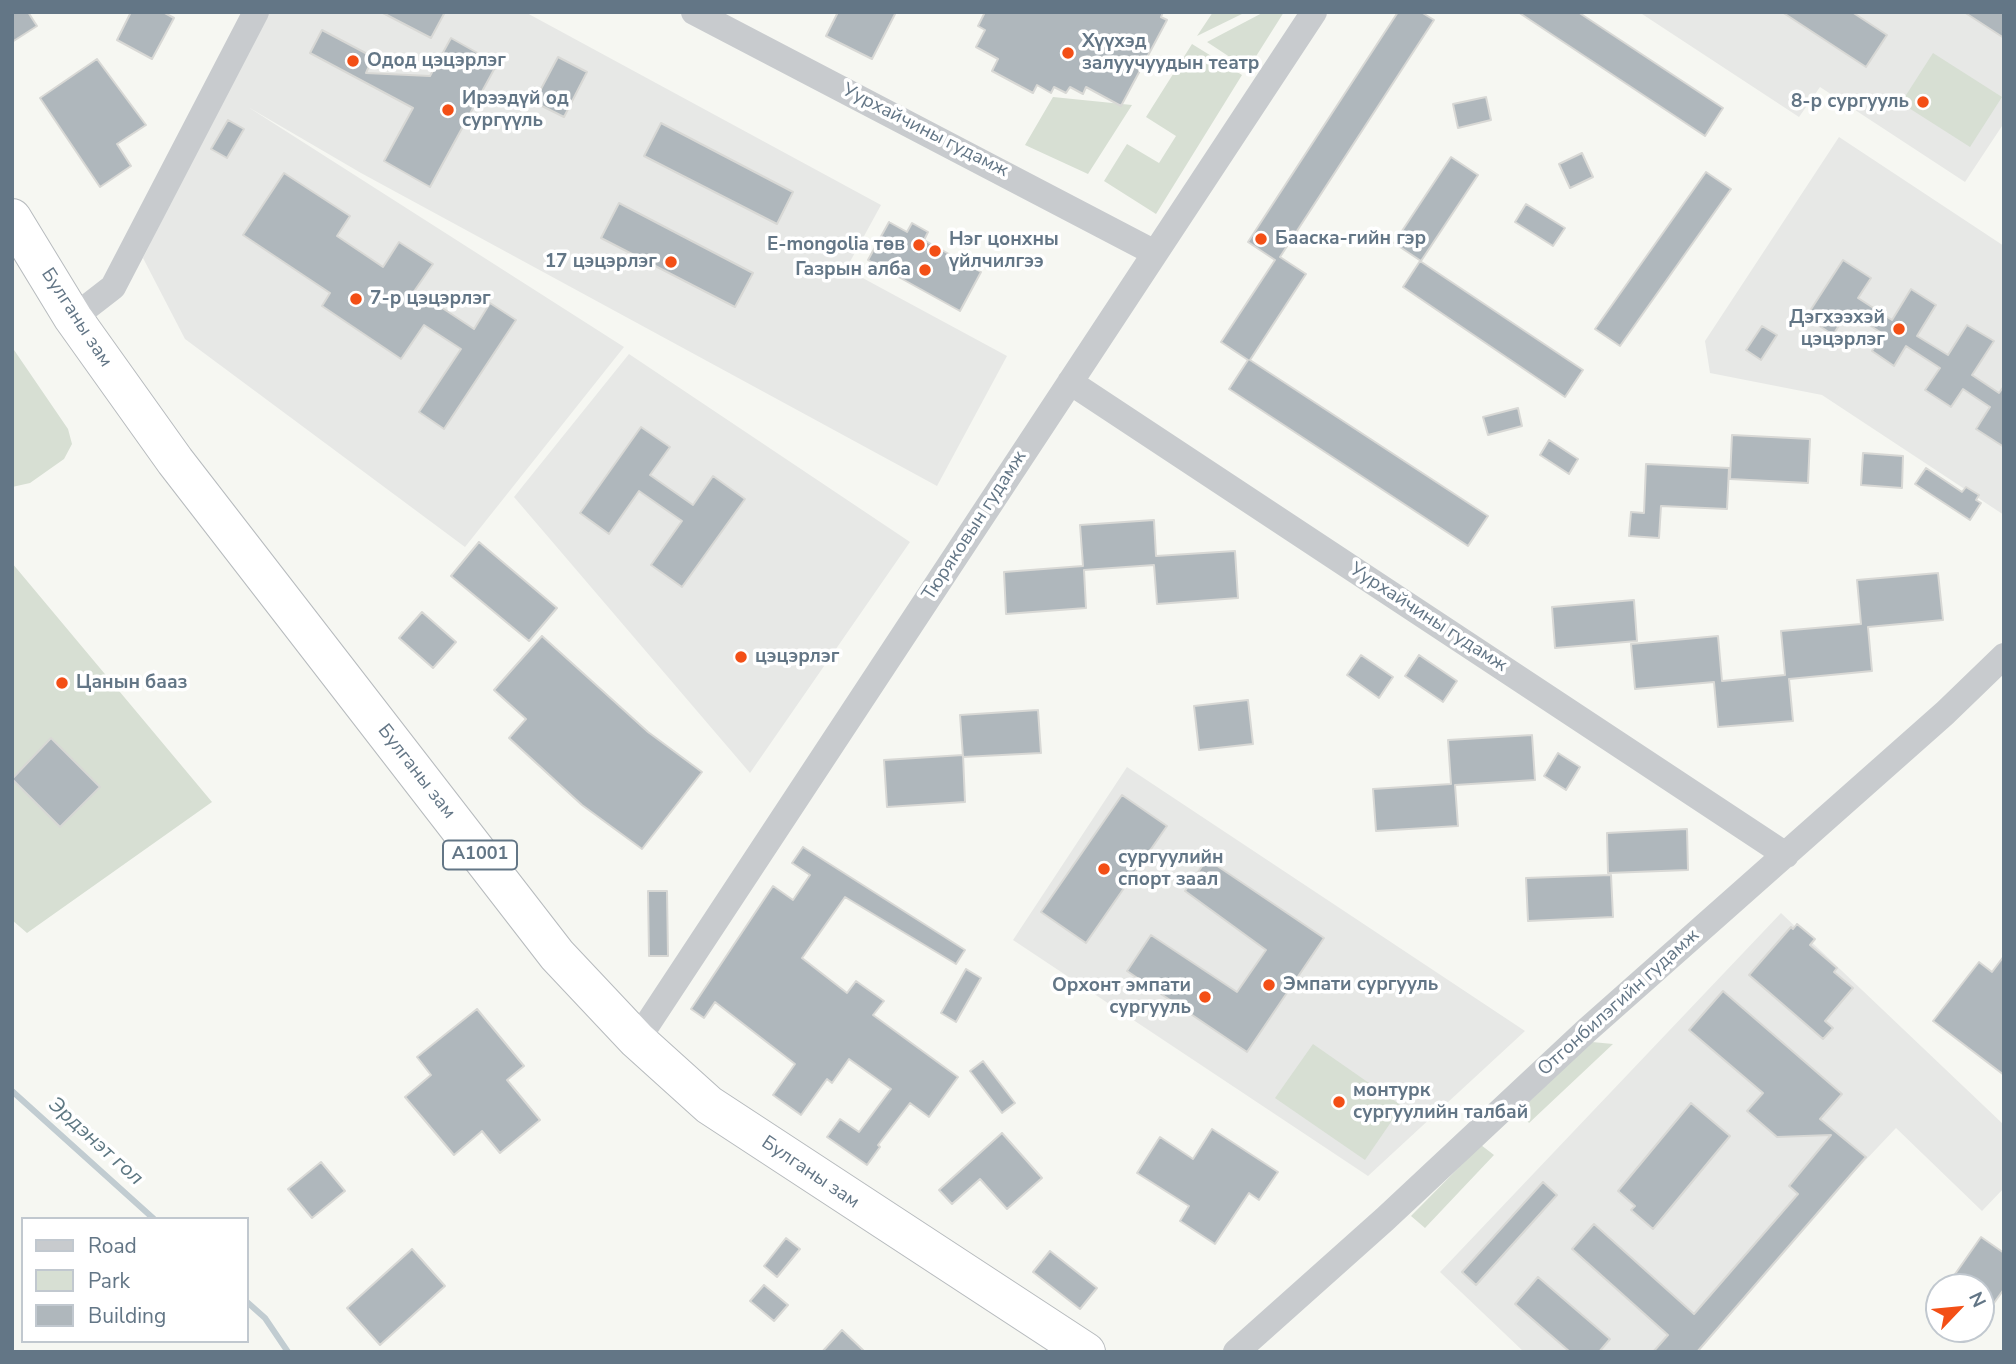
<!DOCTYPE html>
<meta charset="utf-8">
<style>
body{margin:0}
#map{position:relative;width:2016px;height:1364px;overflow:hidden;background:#f6f7f2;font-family:"Nunito Sans",sans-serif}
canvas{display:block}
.frame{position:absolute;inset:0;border:14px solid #637686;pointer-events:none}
.legend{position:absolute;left:21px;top:1217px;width:228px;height:126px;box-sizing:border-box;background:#fff;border:2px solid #c1c8cf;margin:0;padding:9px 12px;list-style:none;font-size:21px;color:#637686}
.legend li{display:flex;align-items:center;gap:14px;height:35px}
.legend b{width:35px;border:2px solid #c1c8cf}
.north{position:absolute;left:1925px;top:1273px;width:70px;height:70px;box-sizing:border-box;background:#fff;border:2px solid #c1c8cf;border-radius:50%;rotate:64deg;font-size:19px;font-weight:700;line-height:28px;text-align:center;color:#637686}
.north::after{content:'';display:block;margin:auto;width:24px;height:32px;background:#f34f16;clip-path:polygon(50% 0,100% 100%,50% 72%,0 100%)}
</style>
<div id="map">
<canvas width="2016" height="1364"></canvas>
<div class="frame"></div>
<ul class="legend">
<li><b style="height:9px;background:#c8cbce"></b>Road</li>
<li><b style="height:19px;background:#d7dfd3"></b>Park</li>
<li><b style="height:19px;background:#afb7bc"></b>Building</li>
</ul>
<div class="north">N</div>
</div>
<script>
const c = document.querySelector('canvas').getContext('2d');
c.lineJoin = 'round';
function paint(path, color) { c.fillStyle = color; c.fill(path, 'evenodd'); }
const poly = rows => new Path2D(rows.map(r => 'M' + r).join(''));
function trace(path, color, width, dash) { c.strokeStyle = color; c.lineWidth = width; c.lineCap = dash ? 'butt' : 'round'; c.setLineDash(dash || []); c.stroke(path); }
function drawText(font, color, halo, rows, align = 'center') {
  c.font = font + ' "Nunito Sans",sans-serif'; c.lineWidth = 7; c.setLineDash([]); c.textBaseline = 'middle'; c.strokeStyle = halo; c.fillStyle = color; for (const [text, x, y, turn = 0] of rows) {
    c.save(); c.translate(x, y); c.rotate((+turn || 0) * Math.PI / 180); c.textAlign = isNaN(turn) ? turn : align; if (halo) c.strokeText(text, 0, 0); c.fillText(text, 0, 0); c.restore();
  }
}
const built = poly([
 [265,12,525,12,881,205,846,269,1007,356,937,486,361,173,248,107,624,347,465,547,185,339,143,258],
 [1639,12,2004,12,2004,123,1965,182,1820,87,1799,117],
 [1839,137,2004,246,2004,515,1822,395,1710,373,1705,341],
 [629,354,910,542,750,773,514,497],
 [1127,767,1525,1031,1368,1176,1013,940],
 [1781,913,2004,1125,2004,1188,1982,1211,1896,1128,1684,1352,1524,1352,1440,1272]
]);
const green = poly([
 [1213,12,1246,12,1197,36],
 [1264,12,1284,12,1248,69,1207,42],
 [1192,44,1242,75,1156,214,1104,181,1127,144,1159,163,1176,136,1146,117],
 [1933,53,2002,97,1970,147,1901,103],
 [1053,97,1132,105,1088,174,1025,145],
 [12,347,68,429,72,444,64,459,30,483,12,487],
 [12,563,212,802,27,933,12,920],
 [1592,1042,1613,1044,1529,1123,1519,1111],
 [1313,1044,1402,1106,1365,1160,1275,1098],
 [1481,1145,1494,1155,1425,1228,1411,1216]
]);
const stream = poly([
 [12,1091,154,1219],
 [247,1302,265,1318,288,1352]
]);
const building = poly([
 [12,12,28,12,37,26,12,42,12,12],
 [131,12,163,12,174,18,152,59,117,40,131,12],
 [381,12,445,12,431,38,381,12],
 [838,12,896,12,872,59,826,36,838,12],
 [985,12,1163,12,1161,17,1167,20,1121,106,1086,87,1083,94,1070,87,1066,93,1054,87,1051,93,1037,85,1033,93,992,71,998,59,976,47,985,30,978,26,985,12],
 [1398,12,1421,12,1434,20,1280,257,1306,274,1250,360,1488,516,1468,546,1229,389,1248,360,1221,342,1275,260,1248,242,1398,12],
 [1518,12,1578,12,1723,108,1705,136,1518,12],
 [1782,12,1852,12,1887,35,1866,67,1782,12],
 [1964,12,2004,12,2004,38,1964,12],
 [322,30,373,57,366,73,430,76,451,38,497,64,430,187,384,161,413,108,310,53,322,30],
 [558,57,587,72,564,117,534,102,558,57],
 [97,59,146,125,117,144,131,166,100,187,40,98,97,59],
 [1486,97,1491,120,1458,128,1453,104,1486,97],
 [228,120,244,129,227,158,211,149,228,120],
 [661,123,793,192,777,224,644,156,661,123],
 [1582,153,1593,177,1570,188,1559,164,1582,153],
 [1451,157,1478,175,1421,261,1394,243,1451,157],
 [1706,172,1731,189,1620,346,1595,329,1706,172],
 [284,173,350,216,337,236,383,267,399,242,433,264,415,290,474,329,490,303,516,320,444,429,419,412,461,349,424,325,401,359,322,306,330,293,243,235,284,173],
 [619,203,753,273,735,307,601,238,619,203],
 [1526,204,1565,228,1553,246,1515,222,1526,204],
 [889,222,907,232,912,223,928,232,924,240,981,272,960,311,868,260,889,222],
 [1843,260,1871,278,1858,298,1892,320,1911,289,1936,305,1917,336,1948,355,1967,325,1994,341,1972,375,1999,393,2004,386,2004,447,1976,429,1990,407,1963,389,1951,407,1925,390,1940,368,1906,346,1894,366,1872,351,1883,334,1848,311,1833,335,1806,317,1843,260],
 [1420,261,1583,370,1565,397,1403,287,1420,261],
 [1762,326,1777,335,1761,360,1746,350,1762,326],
 [1518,408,1522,426,1488,435,1483,417,1518,408],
 [641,427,670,447,650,475,693,505,713,476,745,499,682,587,651,565,682,521,639,491,609,534,580,513,641,427],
 [1732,435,1810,439,1808,483,1730,479,1732,435],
 [1549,440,1578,459,1569,474,1540,455,1549,440],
 [1863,453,1903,456,1902,488,1861,485,1863,453],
 [1646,464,1729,468,1727,509,1661,506,1659,538,1629,536,1631,512,1644,513,1646,464],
 [1926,468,1962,492,1966,487,1979,495,1976,500,1981,503,1970,520,1915,484,1926,468],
 [1154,520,1156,556,1235,551,1238,598,1157,604,1154,565,1084,570,1086,608,1006,614,1004,572,1083,566,1080,525,1154,520],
 [479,542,557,608,529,641,451,576,479,542],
 [1938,573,1943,620,1868,627,1872,671,1789,679,1793,721,1718,727,1714,682,1635,689,1631,644,1718,636,1722,681,1785,675,1781,631,1861,624,1857,580,1938,573],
 [1634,600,1637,641,1555,648,1552,607,1634,600],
 [422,612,456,642,433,668,399,638,422,612],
 [542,636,648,732,702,772,642,849,582,805,509,738,526,719,494,690,542,636],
 [1361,655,1393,677,1379,698,1347,675,1361,655],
 [1419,655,1457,681,1443,702,1405,676,1419,655],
 [1248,700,1253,744,1199,750,1194,706,1248,700],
 [1038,710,1041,753,963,757,960,715,1038,710],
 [1532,735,1535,780,1455,785,1458,826,1376,831,1373,789,1451,784,1448,740,1532,735],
 [51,738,100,787,60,827,12,779,51,738],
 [1558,753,1580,767,1566,790,1544,776,1558,753],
 [963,755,965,802,887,807,884,760,963,755],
 [1122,795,1167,826,1086,943,1041,912,1122,795],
 [1687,829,1688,870,1608,873,1607,833,1687,829],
 [803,847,965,950,956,964,845,897,802,958,847,993,856,981,884,1001,873,1015,958,1077,929,1117,910,1103,878,1145,880,1147,867,1165,827,1137,840,1119,859,1132,891,1089,849,1059,832,1083,827,1079,801,1115,773,1095,795,1064,715,1002,704,1018,691,1009,773,886,793,900,810,875,792,863,803,847],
 [1207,859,1324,938,1247,1052,1127,971,1151,935,1237,992,1266,950,1185,891,1207,859],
 [1611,875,1613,917,1528,921,1526,878,1611,875],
 [648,891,667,891,668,956,649,956,648,891],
 [1797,924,1815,939,1810,945,1837,968,1834,972,1853,988,1825,1021,1833,1028,1823,1039,1749,975,1791,927,1793,929,1797,924],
 [2004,956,2004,1075,1933,1021,1979,962,1992,972,2004,956],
 [966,969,981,978,956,1022,941,1013,966,969],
 [1723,991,1842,1094,1820,1119,1866,1157,1697,1352,1653,1352,1668,1335,1572,1249,1594,1224,1694,1314,1798,1194,1789,1186,1831,1135,1777,1137,1747,1111,1763,1093,1689,1030,1723,991],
 [477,1009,524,1066,507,1080,540,1120,500,1153,482,1131,454,1155,405,1097,431,1075,417,1057,477,1009],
 [983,1061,1015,1103,1002,1113,970,1071,983,1061],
 [1691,1103,1730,1136,1653,1229,1631,1210,1635,1206,1618,1191,1691,1103],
 [1212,1129,1278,1172,1259,1200,1249,1193,1215,1244,1180,1221,1189,1206,1137,1173,1160,1137,1193,1159,1212,1129],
 [1002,1133,1042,1178,1007,1209,980,1179,952,1204,939,1190,1002,1133],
 [321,1162,345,1191,312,1218,288,1189,321,1162],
 [1543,1182,1557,1195,1476,1285,1462,1272,1543,1182],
 [1981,1237,2004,1253,2004,1289,1981,1321,1981,1287,1946,1287,1981,1237],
 [786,1238,800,1249,777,1277,764,1266,786,1238],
 [412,1249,445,1286,380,1345,347,1308,412,1249],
 [1050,1251,1097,1288,1080,1309,1033,1272,1050,1251],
 [1538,1277,1610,1339,1599,1352,1570,1352,1515,1304,1538,1277],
 [764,1285,788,1305,774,1321,750,1301,764,1285],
 [842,1330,865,1352,822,1352,842,1330]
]);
const minor = poly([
 [694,12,1155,253],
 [73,318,113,287,256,12],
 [1070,382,1786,855],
 [637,1040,1314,12],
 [1236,1352,1385,1219,1586,1031,1945,713,2004,656]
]);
const highway = poly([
 [12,218,73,318,175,461,557,955,637,1040,709,1105,1086,1352]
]);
const markers = [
 [1068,53,7,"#f34f16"],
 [353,61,7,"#f34f16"],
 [1923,102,7,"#f34f16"],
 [448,110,7,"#f34f16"],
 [1261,239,7,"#f34f16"],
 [919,245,7,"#f34f16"],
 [935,251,7,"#f34f16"],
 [671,262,7,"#f34f16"],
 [925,270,7,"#f34f16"],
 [356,299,7,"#f34f16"],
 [1899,329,7,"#f34f16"],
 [741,657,7,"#f34f16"],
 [62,683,7,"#f34f16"],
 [1104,869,7,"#f34f16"],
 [1269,985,7,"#f34f16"],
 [1205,997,7,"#f34f16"],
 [1339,1102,7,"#f34f16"]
];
const shields = [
 [480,855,74]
];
const shieldNames = [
 ["A1001",480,855]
];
const poiNames = [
 ["Хүүхэд",1082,42],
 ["залуучуудын театр",1082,64],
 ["Одод цэцэрлэг",367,61],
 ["Ирээдүй од",462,99],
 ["сургүүль",462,121],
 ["8-р сургууль",1909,102,"right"],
 ["Бааска-гийн гэр",1275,239],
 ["Нэг цонхны",949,240],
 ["үйлчилгээ",949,262],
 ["E-mongolia төв",905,245,"right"],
 ["17 цэцэрлэг",657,262,"right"],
 ["Газрын алба",911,270,"right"],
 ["7-р цэцэрлэг",370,299],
 ["Дэгхээхэй",1885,318,"right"],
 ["цэцэрлэг",1885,340,"right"],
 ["цэцэрлэг",755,657],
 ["Цанын бааз",76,683],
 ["сургуулийн",1118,858],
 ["спорт заал",1118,880],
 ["Эмпати сургууль",1283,985],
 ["Орхонт эмпати",1191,986,"right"],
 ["сургууль",1191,1008,"right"],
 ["монтурк",1353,1091],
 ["сургуулийн талбай",1353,1113]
];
const streetNames = [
 ["Уурхайчины гудамж",925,131,27],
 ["Булганы зам",76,318,57],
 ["Тюряковын гудамж",975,526,-57],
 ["Уурхайчины гудамж",1428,618,33],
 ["Булганы зам",416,772,52],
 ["Отгонбилэгийн гудамж",1619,1003,-42],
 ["Булганы зам",810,1173,34]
];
const waterNames = [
 ["Эрдэнэт гол",95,1142,42]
];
paint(built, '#e7e8e6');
paint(green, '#d7dfd3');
trace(stream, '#c1ccd1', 6);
paint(building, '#afb7bc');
trace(building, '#d8d8d5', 2);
trace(highway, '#b7bbbe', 40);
trace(minor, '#c8cbce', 26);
trace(highway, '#fff', 38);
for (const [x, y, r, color] of markers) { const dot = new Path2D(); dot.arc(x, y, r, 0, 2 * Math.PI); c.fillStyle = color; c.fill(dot); trace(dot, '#fff', 2.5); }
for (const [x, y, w] of shields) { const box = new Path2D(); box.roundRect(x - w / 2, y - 14.5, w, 29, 5); c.fillStyle = '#fff'; c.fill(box); trace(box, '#637686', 2); }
drawText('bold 18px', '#637686', null, shieldNames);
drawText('bold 19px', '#637686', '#fff', poiNames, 'left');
drawText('19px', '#637686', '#fff', streetNames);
drawText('italic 21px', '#5e7883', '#fff', waterNames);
</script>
